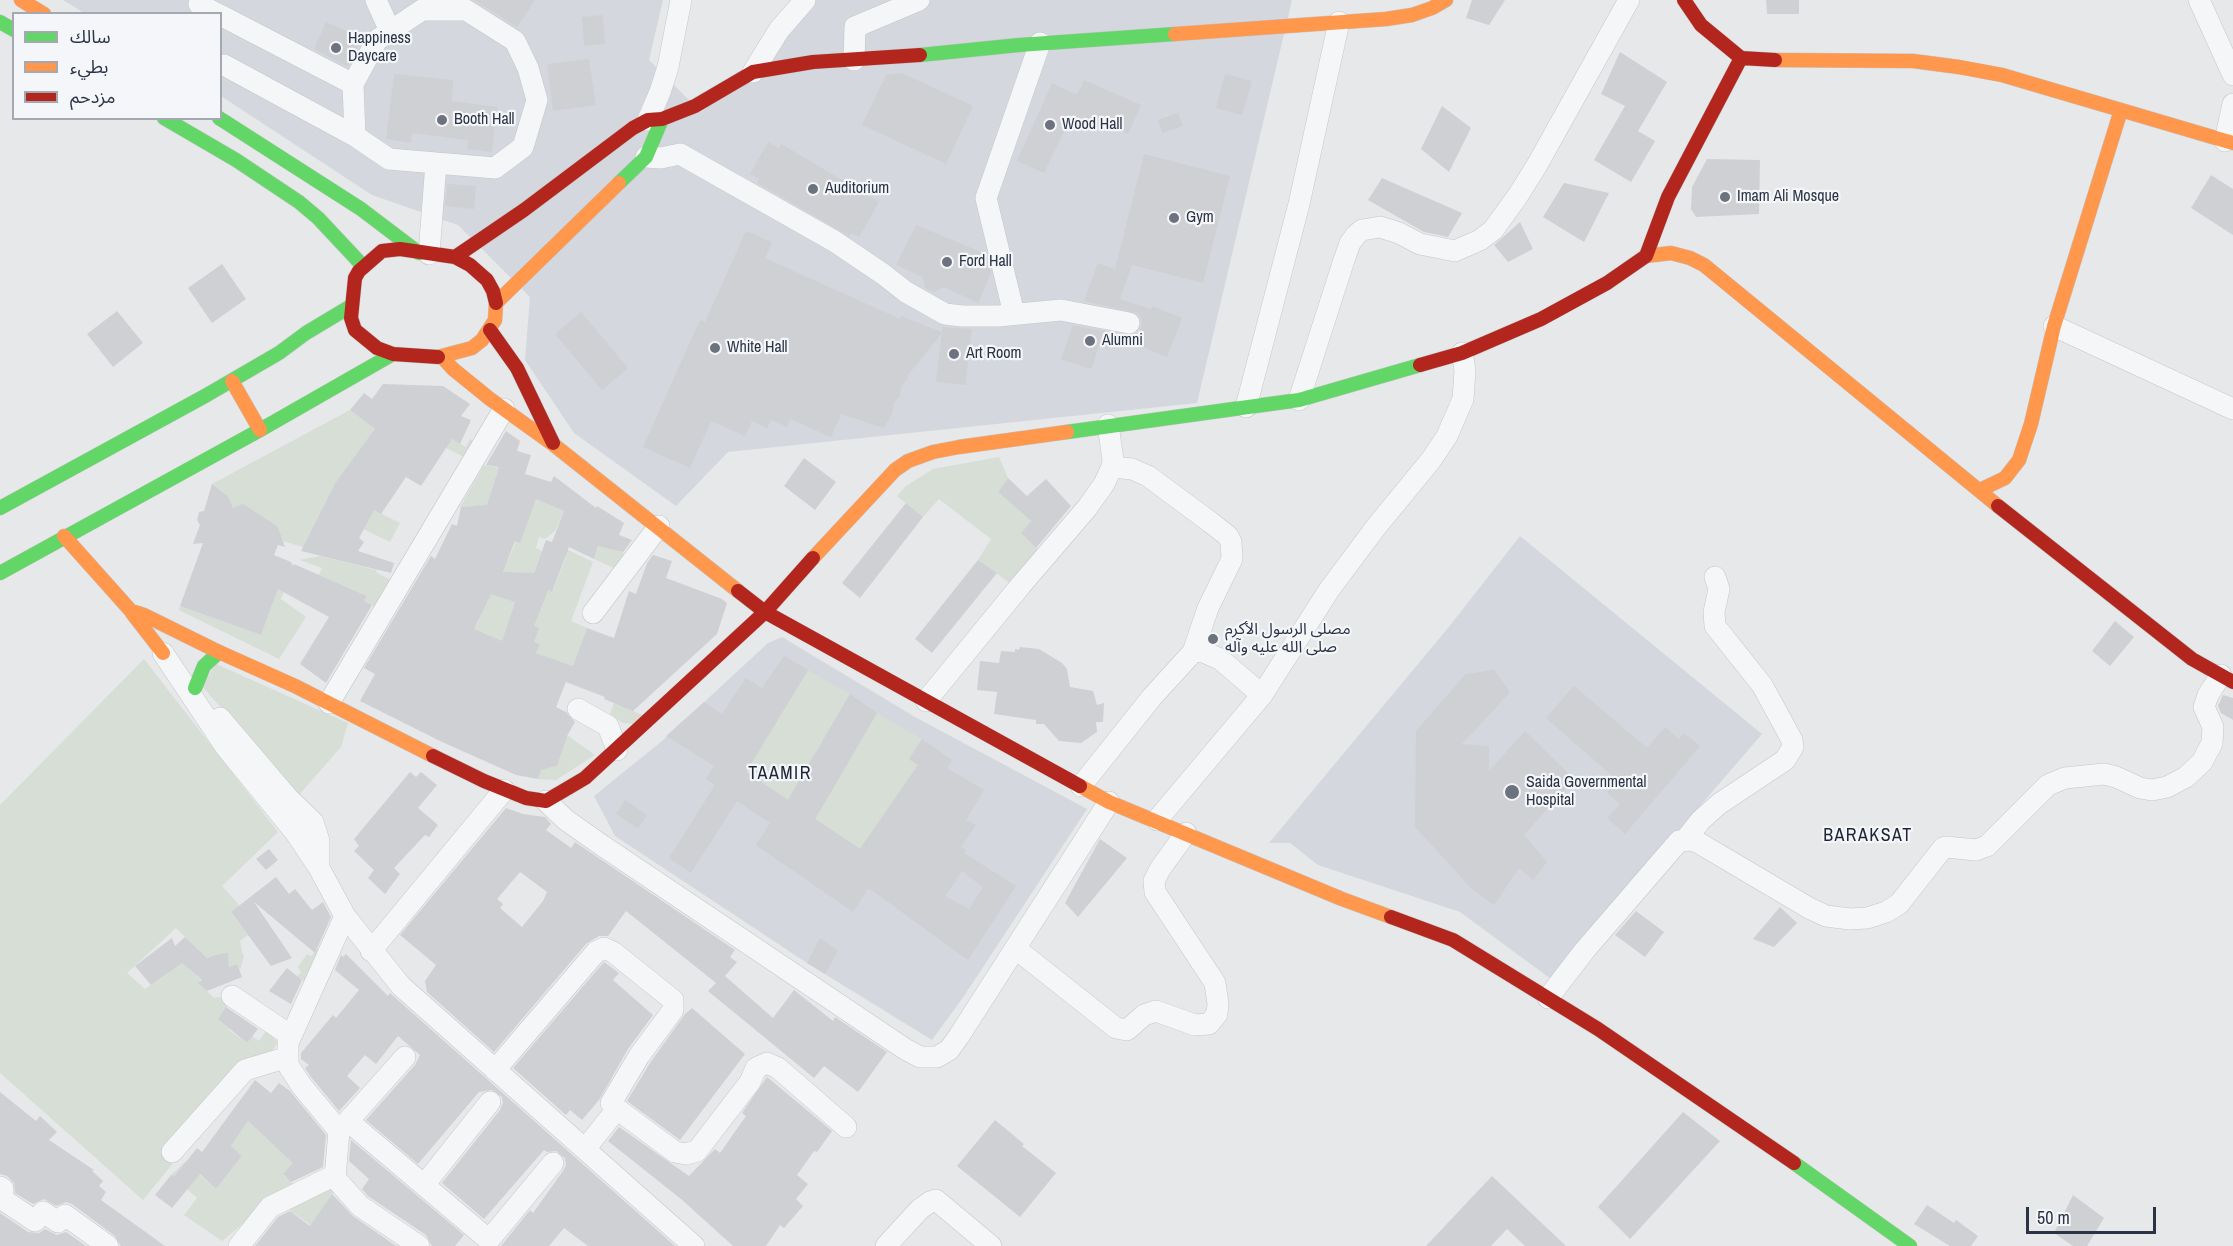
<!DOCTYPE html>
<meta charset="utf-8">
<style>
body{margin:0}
#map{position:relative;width:2233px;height:1246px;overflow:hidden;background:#e6e8ea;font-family:"Archivo Narrow","Noto Sans Arabic",sans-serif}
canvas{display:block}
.legend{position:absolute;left:12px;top:12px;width:210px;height:108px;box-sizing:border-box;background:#f4f6f9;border:2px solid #a4a8b1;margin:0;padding:8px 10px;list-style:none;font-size:18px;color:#2b3445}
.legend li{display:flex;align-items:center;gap:12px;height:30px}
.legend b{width:30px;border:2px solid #a4a8b1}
.scale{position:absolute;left:2026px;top:1207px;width:130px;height:27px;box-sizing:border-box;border:3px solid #2b3445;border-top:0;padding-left:8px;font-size:18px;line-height:21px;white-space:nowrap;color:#2b3445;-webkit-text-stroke:4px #f4f6f9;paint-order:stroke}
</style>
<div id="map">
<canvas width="2233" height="1246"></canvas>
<ul class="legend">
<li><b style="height:8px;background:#63d668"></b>سالك</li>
<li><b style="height:8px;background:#ff974d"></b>بطيء</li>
<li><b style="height:8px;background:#b3261e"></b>مزدحم</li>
</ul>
<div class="scale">50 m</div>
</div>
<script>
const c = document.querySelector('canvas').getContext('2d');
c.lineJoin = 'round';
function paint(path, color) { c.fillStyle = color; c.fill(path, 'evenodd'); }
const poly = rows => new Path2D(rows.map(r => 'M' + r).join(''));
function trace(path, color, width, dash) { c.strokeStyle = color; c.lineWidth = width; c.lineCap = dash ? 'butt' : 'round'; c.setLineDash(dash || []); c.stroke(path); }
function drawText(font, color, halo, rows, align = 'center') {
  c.font = font + ' "Archivo Narrow","Noto Sans Arabic",sans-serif'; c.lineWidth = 4.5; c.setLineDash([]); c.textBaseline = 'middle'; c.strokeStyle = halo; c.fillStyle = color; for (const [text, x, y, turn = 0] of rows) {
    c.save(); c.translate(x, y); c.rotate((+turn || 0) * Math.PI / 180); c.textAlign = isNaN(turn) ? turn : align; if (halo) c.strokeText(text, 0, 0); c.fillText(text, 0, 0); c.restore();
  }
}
const built = poly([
 [63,0,663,0,649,60,701,112,771,57,817,0,1380,0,1292,0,1197,403,728,452,676,506,574,433,525,360,530,297,458,225,372,195,221,96,220,14,84,13],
 [1520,536,1762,734,1551,979,1460,912,1318,865,1290,843,1269,843,1448,628],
 [782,637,915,717,1087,809,964,996,932,1040,807,963,615,836,594,796,662,741,768,643]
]);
const green = poly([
 [350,410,375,429,367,492,339,478,303,547,283,541,278,527,233,508,228,496,212,484],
 [446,436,466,447,470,439,474,441,466,458,446,448],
 [999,457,1008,478,998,492,1031,521,1021,533,1038,550,1011,584,978,560,991,539,939,499,923,517,897,496,906,486,933,469],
 [484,465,501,468,497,473,490,497,536,498,564,511,555,531,545,539,539,537,536,548,542,551,531,580,503,572,524,523,475,506,460,507],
 [374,510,400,523,390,542,363,529],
 [556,544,593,562,571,621,587,628,573,666,536,653,540,644,534,642,524,622,548,590,553,591,566,557],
 [599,544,624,553,618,570,594,559],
 [321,556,376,570,377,573,395,582,375,607,364,601,367,596,319,575,322,568,300,560],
 [288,582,281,599,306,617,279,659,179,610,180,606,261,635,278,589],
 [484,589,515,602,504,636,504,642,485,634,433,626,476,626,483,610,476,606],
 [144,659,278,832,222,886,240,906,231,913,248,935,240,941,242,952,244,956,240,970,237,964,229,967,228,954,215,955,207,958,176,928,127,973,145,989,167,974,180,961,201,980,199,983,214,998,220,997,227,1007,218,1019,230,1028,229,1030,247,1043,252,1036,259,1041,266,1031,278,1042,268,1057,241,1080,143,1200,0,1073,0,805],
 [216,664,348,723,341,747,298,796,202,686],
 [808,670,850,694,788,800,746,772],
 [614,703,620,705,644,716,637,724,623,723,610,714],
 [877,713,922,739,909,759,918,765,860,849,815,819],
 [564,733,595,755,556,780,538,779,541,770,557,766,563,747,554,742],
 [327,939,305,982,297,976,301,973,298,967,307,954,311,956],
 [248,1121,294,1163,283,1175,298,1188,256,1213,222,1241,184,1215,197,1198,171,1175,185,1162,216,1189,242,1156,231,1146],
 [336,1188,322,1209,344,1228,340,1246,281,1204]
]);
const building = poly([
 [474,0,535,0,517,27],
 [1472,0,1505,0,1489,25,1466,18],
 [1766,0,1799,0,1799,14,1767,14],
 [603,15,605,44,584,46,582,17],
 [326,22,362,38,348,67,314,49],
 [1620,52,1667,82,1638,131,1655,141,1631,182,1594,160,1625,106,1601,94],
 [589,59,596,105,553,111,547,64],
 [902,73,973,106,946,164,862,125,886,75],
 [394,74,453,80,452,101,497,107,492,152,467,149,468,140,412,133,411,143,386,139],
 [1225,74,1252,81,1242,115,1216,108],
 [1084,80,1141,105,1128,134,1100,122,1098,126,1072,115,1044,173,1017,161,1052,83,1077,95],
 [1442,106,1471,128,1449,172,1421,149],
 [1178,113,1183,126,1162,133,1158,120],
 [768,142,779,148,781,144,879,202,859,237,851,233,849,236,757,183,759,179,750,174],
 [1144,154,1230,176,1203,283,1132,265,1120,299,1151,309,1152,306,1182,318,1167,357,1140,346,1144,335,1138,332,1142,325,1141,318,1137,313,1084,301,1098,263,1115,269],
 [1707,159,1760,160,1759,214,1696,217,1691,209,1692,187],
 [2211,175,2233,189,2233,235,2191,208],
 [1382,178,1462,213,1448,237,1424,232,1368,200],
 [1564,183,1609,193,1584,242,1543,217],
 [447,184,476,186,474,209,445,206],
 [1520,222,1533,249,1508,262,1494,245],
 [916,225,986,254,991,273,978,303,944,287,934,292,925,288,923,277,896,265],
 [746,231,772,242,765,258,900,319,901,316,942,332,943,327,972,329,965,385,936,382,942,333,908,375,908,379,901,386,900,396,894,403,893,411,884,428,841,414,831,437,790,419,787,427,771,420,767,428,752,421,745,436,711,421,690,468,643,447,700,320,705,322],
 [222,264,246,299,212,323,188,288],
 [117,311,143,343,113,367,87,334],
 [581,312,628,368,602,390,555,334],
 [1073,325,1115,333,1109,350,1099,346,1091,369,1061,359],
 [383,384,443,386,470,404,461,416,471,420,460,444,452,439,421,486,406,477,381,514,374,510,359,538,364,542,358,551,394,563,391,573,301,551,336,482,375,429,350,410,364,393,372,399],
 [506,431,520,441,517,451,531,455,525,474,551,482,554,476,596,508,597,506,624,523,619,535,632,540,623,552,598,546,594,559,569,547,552,592,548,590,534,626,539,628,534,642,540,644,536,653,573,666,587,628,614,638,629,591,636,594,647,563,653,555,672,561,666,578,722,599,727,603,717,634,633,711,604,699,605,697,566,682,556,707,566,712,575,722,567,736,557,766,541,770,538,779,516,775,440,741,360,701,375,674,364,668,431,556,435,559,452,524,457,526,461,507,487,505,499,467,486,465],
 [536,499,564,511,552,542,546,540,534,573,503,572,515,541,520,543],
 [491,594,515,602,502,641,474,629],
 [804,458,836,482,815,510,784,486],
 [1008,478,1027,496,1046,479,1071,506,1036,548,1021,533,1031,521,998,492],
 [212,484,228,496,233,508,243,504,278,527,285,547,278,545,274,555,291,562,293,566,294,564,367,596,364,601,372,605,326,683,300,664,329,617,296,599,278,589,261,635,180,606,203,543,193,544,200,525,197,520,199,512,204,511],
 [906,503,923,517,860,598,842,583],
 [978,560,997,573,932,653,915,639],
 [2115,621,2134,637,2110,666,2092,651],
 [1020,647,1039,649,1062,663,1067,669,1070,687,1093,691,1097,705,1104,703,1103,722,1096,722,1097,732,1081,743,1059,741,1044,724,1036,724,1036,720,994,714,997,692,977,690,980,661,999,663,1001,651,1015,652,1015,649,1019,650],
 [784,656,808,670,746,772,788,800,850,694,877,713,815,819,860,849,918,765,909,759,922,739,952,760,947,768,984,790,966,820,976,825,961,847,966,850,964,853,1016,886,968,960,870,889,867,890,853,912,756,845,770,823,737,801,691,873,669,858,715,785,706,779,714,766,666,736,704,702,722,714,746,678,762,688],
 [962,871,983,887,969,909,945,896],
 [1494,670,1510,692,1462,744,1489,746,1489,771,1525,731,1574,779,1524,835,1547,862,1533,880,1519,868,1494,905,1474,891,1415,827,1416,731,1466,674],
 [1574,686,1647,748,1665,727,1679,739,1684,733,1700,746,1625,834,1607,818,1620,804,1607,793,1617,780,1546,718],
 [2223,695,2233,698,2233,720,2221,713,2218,706],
 [410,772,416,777,421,772,437,785,418,808,438,825,429,837,425,835,394,868,400,874,385,894,368,878,374,870,354,851,359,846,354,839],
 [625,800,647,815,638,828,616,814],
 [506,808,523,814,545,817,551,824,546,830,571,848,575,842,735,950,730,957,737,962,725,976,773,1018,794,990,833,1021,835,1017,887,1052,858,1092,824,1066,814,1078,708,991,716,983,626,911,608,936,599,936,586,944,494,1052,427,992,425,981,436,965,400,935],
 [520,872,547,892,543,901,522,927,500,908,503,904,497,899],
 [1100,839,1127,858,1078,917,1065,903],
 [269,849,278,860,266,870,256,859],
 [276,877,289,894,295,889,312,910,323,902,331,917,315,953,254,902,292,958,271,966,231,912],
 [1780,907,1797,923,1774,947,1753,939],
 [1636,911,1664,932,1645,957,1615,935],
 [185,937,207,958,215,955,228,953,229,967,237,964,242,977,207,991,198,983,202,980,182,963,151,985,135,966,172,938,175,946],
 [820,938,838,951,825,974,807,963],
 [346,954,388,996,390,993,675,1246,588,1246,564,1228,549,1246,501,1246,530,1210,533,1213,563,1171,566,1165,565,1158,556,1151,547,1152,544,1150,484,1219,442,1183,500,1110,503,1103,502,1097,492,1090,479,1092,418,1164,366,1120,415,1065,420,1055,398,1036,376,1064,365,1055,347,1076,360,1088,339,1111,311,1077,305,1068,309,1065,301,1059,301,1053,333,1015,336,1018,359,990,335,970,341,955,343,957],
 [604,962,619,973,613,980,653,1015,628,1049,599,1100,582,1120,570,1110,566,1115,513,1068],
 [287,968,302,980,291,1004,269,991],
 [226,1007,258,1029,247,1043,218,1019],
 [692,1008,745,1054,680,1140,627,1101,650,1063,685,1014],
 [767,1077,832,1131,817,1152,814,1151,797,1175,808,1184,796,1199,803,1206,784,1228,780,1225,766,1246,733,1246,681,1199,608,1141,619,1127,689,1176,715,1149,720,1153,746,1116,742,1113],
 [255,1080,271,1093,279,1083,290,1091,326,1135,323,1167,291,1182,283,1174,293,1163,248,1121,231,1146,242,1156,216,1189,200,1174,172,1208,155,1195,171,1175,174,1177,197,1148,202,1152],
 [0,1092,36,1121,40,1116,57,1132,49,1140,94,1170,92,1171,103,1181,99,1186,106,1192,101,1200,165,1246,121,1246,115,1236,72,1204,66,1202,56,1206,44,1199,33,1204,15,1193,14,1183,7,1176,0,1174],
 [1683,1112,1720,1141,1630,1239,1598,1207],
 [995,1120,1024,1144,1022,1146,1056,1173,1020,1217,957,1166],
 [351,1140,464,1235,455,1246,432,1246,426,1235,368,1196,362,1189,369,1179,349,1161],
 [1492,1176,1566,1246,1525,1246,1507,1229,1491,1246,1426,1246],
 [332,1194,353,1216,396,1246,255,1246,278,1217,290,1211,310,1226],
 [2073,1195,2104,1218,2087,1246,2073,1246,2054,1233],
 [1927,1205,1954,1223,1956,1220,1978,1236,1971,1246,1950,1246,1914,1224],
 [0,1213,28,1232,39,1233,45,1229,57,1235,66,1232,86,1246,0,1246]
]);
const street = poly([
 [376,0,390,31],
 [2199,0,2233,75],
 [199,4,217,14],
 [220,15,353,84],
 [854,60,855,27,919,0],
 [224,65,355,136],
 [753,72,779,30,805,0],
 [648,120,660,92,668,67,681,0],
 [2225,141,2233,104],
 [646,157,661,158,680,154,834,241,883,274,906,292,945,314,962,316,998,316,1061,310,1129,323],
 [429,254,436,163,495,168,523,147,537,100,528,68,515,41,466,10,422,10,377,40,353,84,355,136,389,159,436,163],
 [1014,314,986,198,1040,43],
 [2054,326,2233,409],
 [1299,400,1344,260,1350,243,1356,235,1362,230,1380,227,1399,233,1420,244,1455,251,1480,240,1493,230,1517,197,1537,165,1629,0],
 [1246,407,1299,204,1339,22],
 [1112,467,1132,469,1148,476,1210,522,1228,536,1231,542,1232,559,1208,608,1193,652],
 [593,613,659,526],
 [163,653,225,746,295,832,319,868,345,916,401,986,694,1246],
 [926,701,1021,585,1087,508,1104,484,1112,467,1113,460,1108,425],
 [329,703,504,409],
 [578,709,608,726,617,750],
 [220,718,288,798,313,822,319,841,319,868],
 [1081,786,1152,697,1193,652,1201,651,1220,659,1262,695],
 [546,801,566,820,603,846,905,1049,920,1057,937,1057,949,1050,959,1036,1109,802],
 [1157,820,1262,695,1329,590,1376,527,1431,460,1447,436,1463,399,1465,370,1462,353],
 [1685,840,1701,820,1719,804,1785,760,1793,747,1792,740,1762,685,1715,626,1714,612,1719,589,1715,577],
 [345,916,288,1043,288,1065,301,1085,339,1131,335,1178,360,1206,419,1246],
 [1015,948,1116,1028,1127,1030,1144,1015,1156,1011,1195,1025,1209,1024,1217,1014,1218,1004,1215,983,1155,892,1154,881,1160,869,1186,833],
 [371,951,504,790],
 [232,996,291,1036],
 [1548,998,1585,950,1679,841,1691,840,1699,843,1809,908,1826,916,1850,919,1867,918,1886,912,1899,904,1943,848,1946,847,1976,850,1987,846,2048,785,2065,778,2104,774,2116,777,2140,788,2152,790,2167,787,2186,777,2202,762,2212,743,2213,727,2204,707,2208,695,2221,675],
 [495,1070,596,952,604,948,613,952,673,1000,673,1010,639,1056,611,1103,617,1109,675,1152,686,1154,697,1151,750,1082,756,1068,767,1063,778,1068,846,1127],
 [348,1121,489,1240,553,1163],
 [339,1131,405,1057],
 [585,1149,617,1109],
 [172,1152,245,1070,288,1057],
 [424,1185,490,1102],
 [0,1187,3,1189,2,1199,35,1221,43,1212,58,1222,65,1215,108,1246],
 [239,1246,270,1207,335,1175],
 [886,1246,920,1209,930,1202,936,1200,991,1246]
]);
const fast = poly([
 [0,22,14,30],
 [920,55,1019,45,1175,34],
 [164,118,236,160,299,202,318,218,363,266],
 [219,118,361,209,419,253],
 [619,183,646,157,662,119],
 [1067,432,1299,400,1420,365],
 [0,508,205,396,279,353,306,333,351,306],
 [0,573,260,430,393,354],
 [195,688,204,666,219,652],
 [1794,1163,1910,1246]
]);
const slow = poly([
 [21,0,44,14],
 [1175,34,1386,19,1412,15,1432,8,1446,0],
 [1775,60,1913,61,1959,67,2002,75,2233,143],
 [1646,256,1671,253,1690,258,1704,265,1998,506],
 [438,357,472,348,482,340,495,320,496,303,619,183],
 [442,357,453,369,490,399,554,445,738,591],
 [232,381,260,430],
 [1980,490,2005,478,2019,460,2031,424,2054,326,2121,110],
 [64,536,131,611,144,615,219,652,295,686,433,756],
 [813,558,895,470,908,461,933,452,959,447,1067,432],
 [132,613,163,653],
 [1080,786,1109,802,1342,899,1391,917]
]);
const jam = poly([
 [1684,0,1701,25,1741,58],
 [455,257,524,210,633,128,648,120,662,119,695,106,753,72,813,62,920,55],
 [490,330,517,368,553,443],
 [438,357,393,354,377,348,355,330,351,318,355,278,359,271,382,251,400,249,455,257,470,265,487,280,493,291,496,303],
 [1420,365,1462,353,1541,319,1607,283,1646,256,1668,197,1741,58,1775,60],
 [1998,506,2192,659,2233,682],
 [738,591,765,612,1080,786],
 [433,756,484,781,526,798,546,801,585,778,765,612,813,558],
 [1391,917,1453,940,1598,1029,1794,1163]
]);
const markers = [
 [336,48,6,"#6c737f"],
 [442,120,6,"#6c737f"],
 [1050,125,6,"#6c737f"],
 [813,189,6,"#6c737f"],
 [1725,197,6,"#6c737f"],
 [1174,218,6,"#6c737f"],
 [947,262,6,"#6c737f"],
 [1090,341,6,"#6c737f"],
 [715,348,6,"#6c737f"],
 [954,354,6,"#6c737f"],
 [1213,639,6,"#6c737f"],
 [1512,792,8,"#6c737f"]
];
const poiNames = [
 ["Happiness",348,39],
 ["Daycare",348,57],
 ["Booth Hall",454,120],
 ["Wood Hall",1062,125],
 ["Auditorium",825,189],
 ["Imam Ali Mosque",1737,197],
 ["Gym",1186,218],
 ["Ford Hall",959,262],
 ["Alumni",1102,341],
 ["White Hall",727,348],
 ["Art Room",966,354],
 ["مصلى الرسول الأكرم",1225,630],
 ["صلى الله عليه وآله",1225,648],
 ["Saida Governmental",1526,783],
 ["Hospital",1526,801]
];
const neighbourhoodNames = [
 ["TAAMIR",780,774],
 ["BARAKSAT",1868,836]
];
paint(built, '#d4d7dd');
paint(green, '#d6ded6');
paint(building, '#ced0d3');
trace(street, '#c4c6c8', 22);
trace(fast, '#c4c6c8', 15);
trace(slow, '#c4c6c8', 15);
trace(jam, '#c4c6c8', 15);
trace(street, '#f5f6f7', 21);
trace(fast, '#63d668', 14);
trace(slow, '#ff974d', 14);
trace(jam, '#b3261e', 14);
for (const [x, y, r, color] of markers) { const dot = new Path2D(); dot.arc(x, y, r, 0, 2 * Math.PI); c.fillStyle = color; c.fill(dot); trace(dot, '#f4f6f9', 2); }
drawText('16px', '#2b3445', '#f4f6f9', poiNames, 'left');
c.letterSpacing = '1.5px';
drawText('18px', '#1d2536', '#f4f6f9', neighbourhoodNames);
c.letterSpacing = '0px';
</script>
